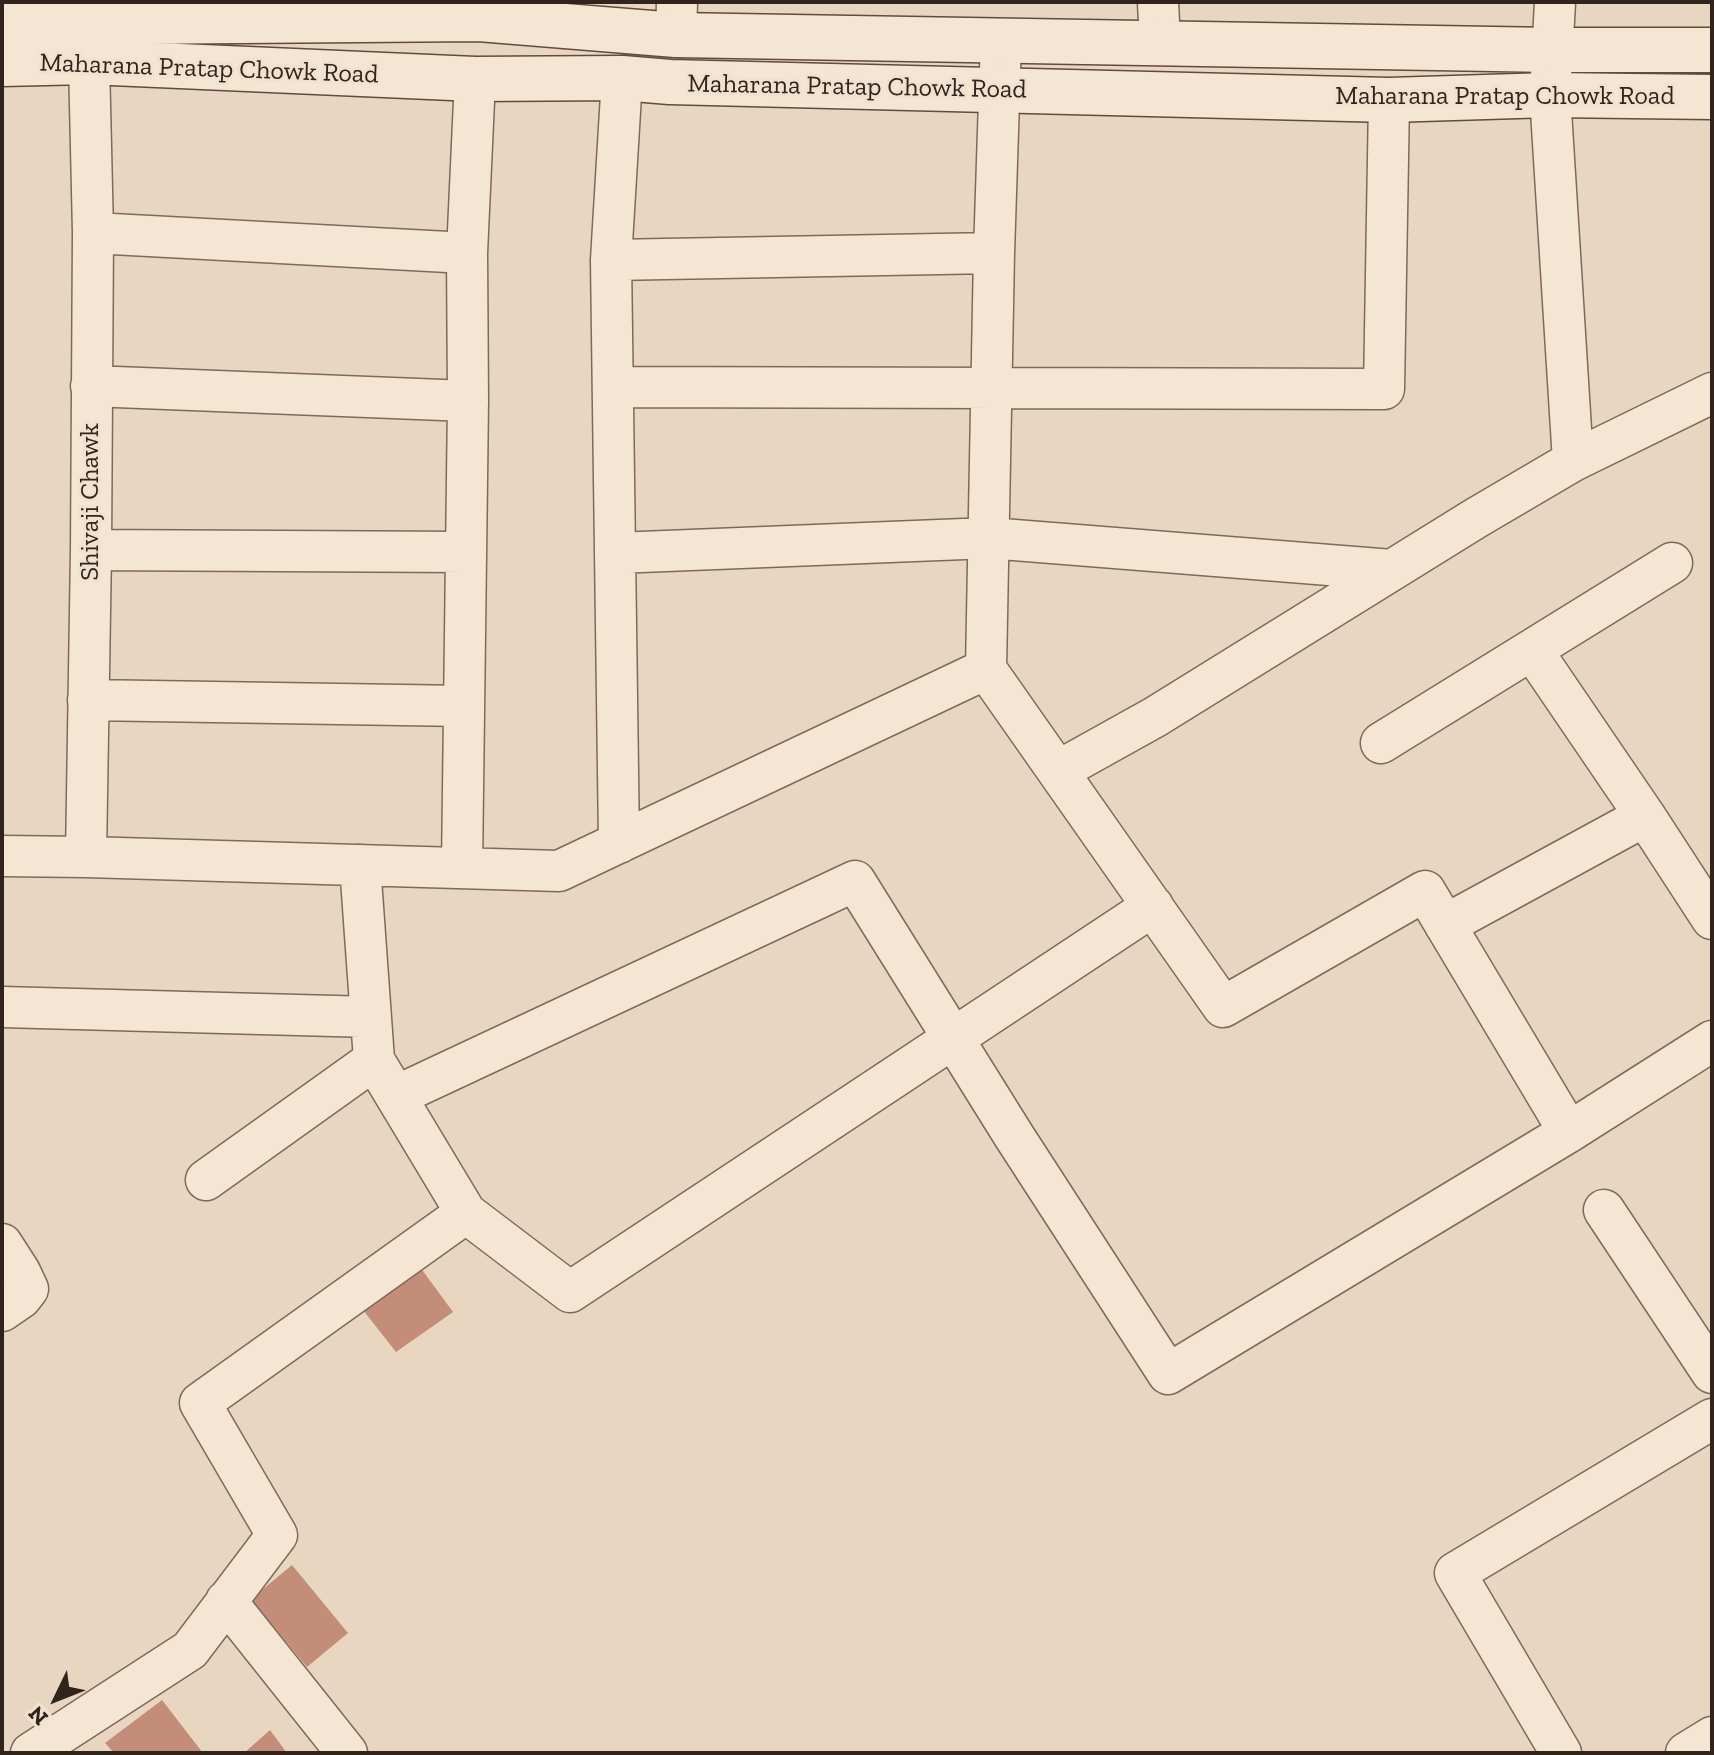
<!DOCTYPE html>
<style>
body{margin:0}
#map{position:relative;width:1714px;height:1755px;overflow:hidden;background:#e9d6c1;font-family:"Zilla Slab",serif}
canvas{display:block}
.frame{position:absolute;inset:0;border:4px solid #31241d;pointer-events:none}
.north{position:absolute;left:16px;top:1659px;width:80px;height:80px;-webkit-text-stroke:6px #f1e2cf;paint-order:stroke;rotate:227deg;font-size:22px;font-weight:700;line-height:32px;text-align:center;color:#31241d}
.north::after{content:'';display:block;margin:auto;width:28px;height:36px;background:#31241d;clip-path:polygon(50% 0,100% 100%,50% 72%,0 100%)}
</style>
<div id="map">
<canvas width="1714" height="1755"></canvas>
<div class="frame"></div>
<div class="north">N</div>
</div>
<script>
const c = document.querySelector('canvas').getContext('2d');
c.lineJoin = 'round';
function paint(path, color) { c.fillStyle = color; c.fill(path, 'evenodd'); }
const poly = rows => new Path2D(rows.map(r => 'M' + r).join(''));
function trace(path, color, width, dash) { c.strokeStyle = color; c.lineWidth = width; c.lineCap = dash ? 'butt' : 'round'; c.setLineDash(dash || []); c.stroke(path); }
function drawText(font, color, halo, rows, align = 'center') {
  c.font = font + ' "Zilla Slab",serif'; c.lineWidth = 6; c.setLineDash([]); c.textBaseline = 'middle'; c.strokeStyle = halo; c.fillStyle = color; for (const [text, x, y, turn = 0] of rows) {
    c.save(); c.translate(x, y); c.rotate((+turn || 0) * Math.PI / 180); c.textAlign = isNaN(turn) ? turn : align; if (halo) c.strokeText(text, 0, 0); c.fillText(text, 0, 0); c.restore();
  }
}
const building = poly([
 [420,1267,453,1312,396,1352,363,1310],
 [292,1565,348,1633,307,1667,251,1599],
 [162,1700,203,1753,114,1753,105,1743],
 [270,1730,287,1753,244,1753]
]);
const street = poly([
 [1158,2,1160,43],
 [1555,2,1550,95,1573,461,1712,393],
 [676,35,677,2],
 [1001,40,994,253,986,669,1223,1007,1425,891,1569,1132],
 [93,233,467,253],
 [611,260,994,253],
 [91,386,468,401],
 [613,387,1384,389,1389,100],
 [91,550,465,552],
 [616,553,989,538,1392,570],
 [1532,650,1645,816],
 [88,700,464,706],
 [1381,743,1672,563],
 [1058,771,1155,717,1476,518,1573,461],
 [619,843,611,260,622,78],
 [2,856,86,857,91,550,93,233,89,62],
 [86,857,559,871,986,669],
 [462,868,468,401,467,253,475,79],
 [1445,925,1645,816,1712,919],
 [2,1007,371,1017],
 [396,1096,855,881,1014,1136,1168,1374,1569,1132,1712,1041],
 [206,1180,374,1060],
 [1604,1210,1712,1373],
 [466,1213,570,1292,1153,906],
 [2,1244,20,1272,28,1289,21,1298,2,1311],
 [226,1601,347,1753],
 [31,1753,190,1650,277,1535,200,1403,466,1213,374,1060,360,865],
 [1561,1753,1455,1573,1712,1419],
 [1686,1753,1712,1737]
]);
const secondary = poly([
 [2,23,479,19,676,35,1552,50,1712,50],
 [2,64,89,62,475,79,622,78,670,82,1389,100,1550,95,1712,97]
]);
const streetNames = [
 ["Maharana Pratap Chowk Road",209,69,2],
 ["Maharana Pratap Chowk Road",857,87,1],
 ["Maharana Pratap Chowk Road",1505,97],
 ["Shivaji Chawk",91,502,-90]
];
paint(building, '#c48d7a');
trace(street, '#80685a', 43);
trace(secondary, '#624a3e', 47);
trace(street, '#f5e5d3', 40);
trace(secondary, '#f5e5d3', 44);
drawText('26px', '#31241d', '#f1e2cf', streetNames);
</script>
